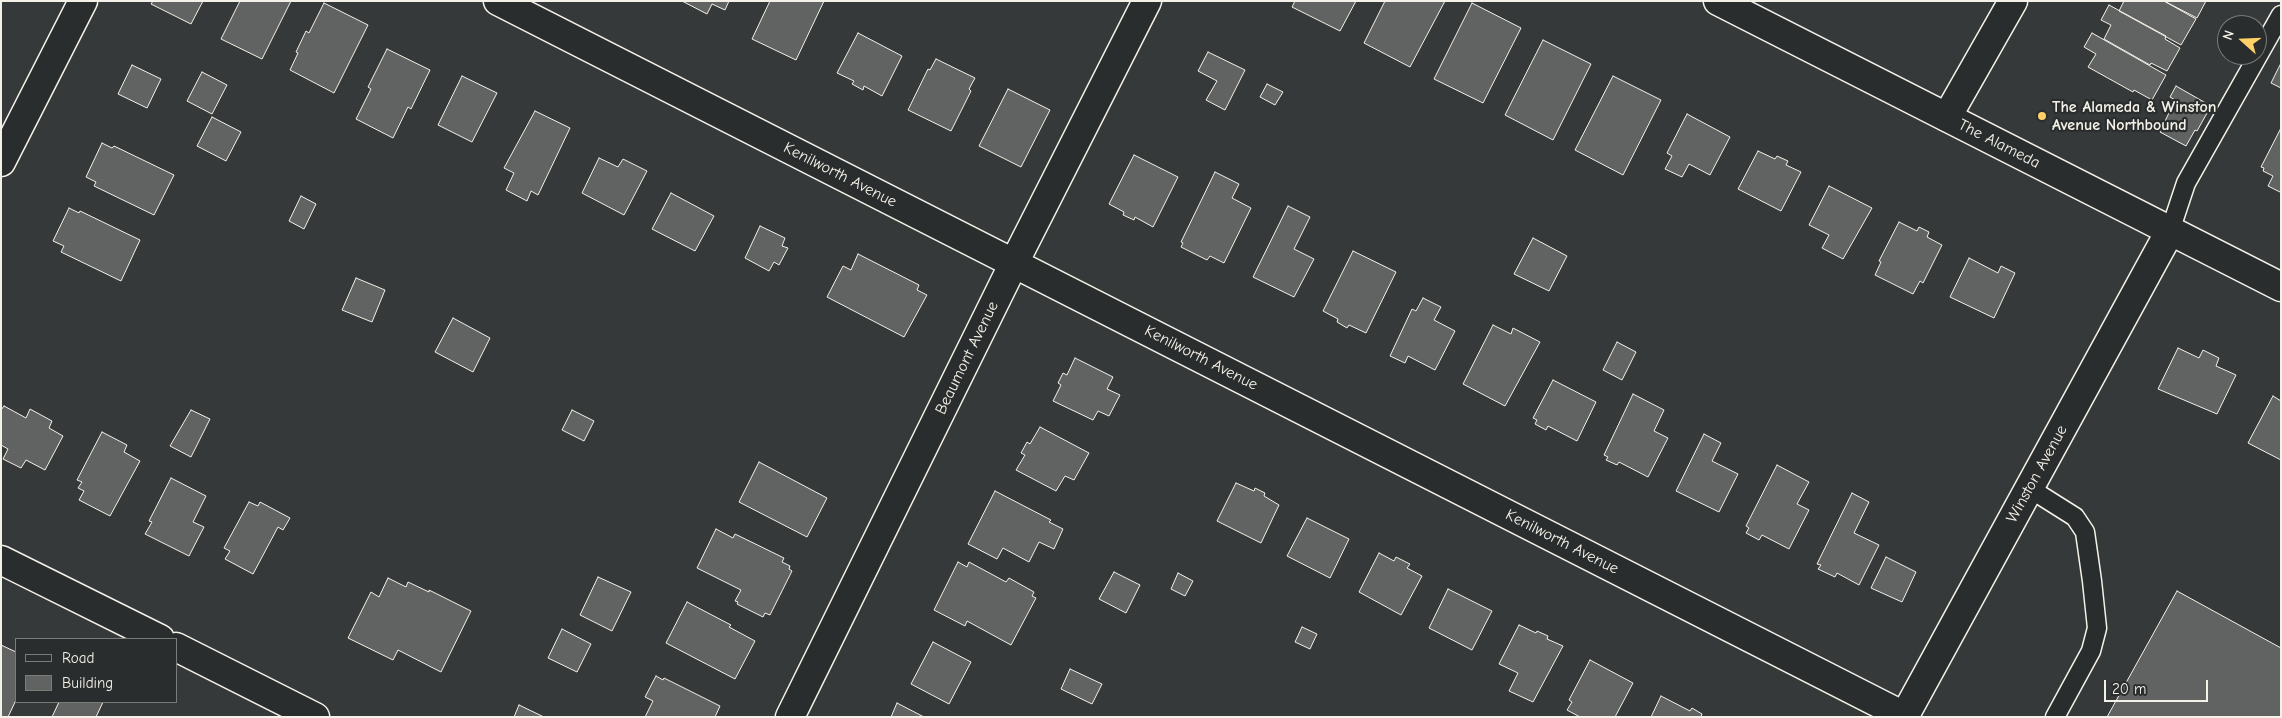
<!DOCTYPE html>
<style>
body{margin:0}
#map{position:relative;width:2282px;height:718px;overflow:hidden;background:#363939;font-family:"Comic Neue",sans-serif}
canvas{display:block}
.frame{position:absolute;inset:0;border:2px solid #f4f1e8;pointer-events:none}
.legend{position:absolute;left:15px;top:638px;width:162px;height:65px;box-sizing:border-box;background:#2a2d2e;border:1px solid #7b7b78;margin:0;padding:6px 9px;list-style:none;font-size:15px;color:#f4f1e8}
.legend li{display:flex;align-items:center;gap:10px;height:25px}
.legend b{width:25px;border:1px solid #7b7b78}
.north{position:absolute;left:2217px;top:15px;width:50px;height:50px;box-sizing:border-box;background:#2a2d2e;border:1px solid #7b7b78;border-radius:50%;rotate:290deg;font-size:14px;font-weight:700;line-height:20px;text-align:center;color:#f4f1e8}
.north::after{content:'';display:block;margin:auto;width:18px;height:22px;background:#ffd166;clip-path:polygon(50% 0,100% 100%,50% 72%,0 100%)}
.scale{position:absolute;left:2104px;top:680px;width:104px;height:22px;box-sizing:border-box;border:2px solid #f4f1e8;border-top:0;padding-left:6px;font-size:15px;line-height:18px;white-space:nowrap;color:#f4f1e8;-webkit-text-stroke:4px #2a2d2e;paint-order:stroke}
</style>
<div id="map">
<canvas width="2282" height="718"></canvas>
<div class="frame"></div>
<ul class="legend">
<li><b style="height:6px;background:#2a2d2e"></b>Road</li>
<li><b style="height:14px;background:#616362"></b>Building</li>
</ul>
<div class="north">N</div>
<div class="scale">20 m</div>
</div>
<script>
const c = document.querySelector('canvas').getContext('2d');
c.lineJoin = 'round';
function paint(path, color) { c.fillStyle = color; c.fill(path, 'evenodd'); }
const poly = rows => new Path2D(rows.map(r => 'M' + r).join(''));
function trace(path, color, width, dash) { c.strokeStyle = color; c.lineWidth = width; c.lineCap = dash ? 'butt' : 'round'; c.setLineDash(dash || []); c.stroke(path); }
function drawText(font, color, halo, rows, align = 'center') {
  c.font = font + ' "Comic Neue",sans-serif'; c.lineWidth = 4.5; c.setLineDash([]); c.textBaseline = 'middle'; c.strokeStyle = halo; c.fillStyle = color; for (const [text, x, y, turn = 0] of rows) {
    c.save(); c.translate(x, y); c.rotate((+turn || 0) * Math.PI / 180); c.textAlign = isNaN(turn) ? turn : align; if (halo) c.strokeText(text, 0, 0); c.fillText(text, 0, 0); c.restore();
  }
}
const building = poly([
 [153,1,203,1,191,24,151,4,153,1],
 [240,1,291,1,262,59,221,39,240,1],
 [682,1,729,1,725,10,712,4,707,14,682,1],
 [770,1,824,1,796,60,752,39,770,1],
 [1295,1,1356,1,1340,31,1292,7,1295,1],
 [1385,1,1445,1,1410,67,1364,43,1385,1],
 [2124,1,2164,1,2196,19,2181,45,2119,11,2124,1],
 [2164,1,2206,1,2197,18,2164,1],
 [324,3,368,25,334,93,290,70,298,53,296,52,306,31,309,33,324,3],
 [1472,3,1521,28,1483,103,1434,79,1472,3],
 [2109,5,2166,36,2165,39,2180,48,2167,71,2151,63,2150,65,2104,39,2111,25,2101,20,2109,5],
 [858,33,902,56,882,96,864,86,863,90,852,84,854,81,837,73,858,33],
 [2092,33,2166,75,2152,100,2134,90,2133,92,2088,67,2096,54,2084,47,2092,33],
 [1543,40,1591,64,1553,140,1505,115,1543,40],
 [387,49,430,70,411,109,408,107,393,138,356,119,371,89,368,87,387,49],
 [1208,52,1245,70,1225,110,1206,100,1217,81,1198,71,1208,52],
 [936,59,975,78,969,89,971,91,951,131,908,110,928,69,930,70,936,59],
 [2281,63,2281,88,2271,83,2281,63],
 [132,65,161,79,147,108,118,94,132,65],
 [202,72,227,85,212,114,187,101,202,72],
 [462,76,497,93,472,142,438,125,462,76],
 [1613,76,1661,100,1623,175,1575,150,1613,76],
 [1267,84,1283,92,1275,105,1260,97,1267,84],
 [2176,86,2211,106,2197,131,2195,130,2186,146,2160,132,2175,100,2170,97,2176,86],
 [1008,89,1050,110,1021,167,979,146,1008,89],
 [535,111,570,128,538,195,531,191,527,201,506,190,514,173,504,168,535,111],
 [1687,114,1730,137,1710,175,1689,164,1682,177,1665,169,1672,156,1667,153,1687,114],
 [212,117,241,132,226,161,197,146,212,117],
 [2281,128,2281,191,2280,192,2268,186,2273,176,2263,171,2264,168,2261,167,2281,128],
 [102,143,112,148,114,146,174,175,154,215,94,186,96,182,86,177,102,143],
 [1758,151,1775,159,1777,156,1788,161,1786,165,1801,172,1781,211,1738,189,1758,151],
 [1134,155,1178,177,1153,227,1135,217,1134,220,1123,215,1124,212,1109,204,1134,155],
 [599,158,618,167,623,159,647,171,624,215,582,193,599,158],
 [1215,172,1239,184,1232,198,1251,208,1224,263,1210,256,1207,260,1181,247,1183,243,1181,242,1215,172],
 [1829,186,1872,208,1843,259,1822,248,1829,235,1809,225,1829,186],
 [671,193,714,216,695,251,652,229,671,193],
 [301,196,316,204,304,229,289,221,301,196],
 [1288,206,1310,217,1294,249,1314,259,1294,297,1253,277,1288,206],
 [69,208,79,213,80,211,140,240,121,281,61,252,64,246,53,241,69,208],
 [1899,222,1917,231,1919,227,1929,232,1927,237,1942,245,1923,283,1920,281,1913,294,1875,275,1881,262,1879,261,1899,222],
 [760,226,785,238,782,246,788,248,779,265,774,262,769,271,745,258,760,226],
 [1533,238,1567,256,1549,291,1514,274,1533,238],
 [1353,251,1396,272,1366,333,1349,325,1347,328,1337,322,1338,319,1323,311,1353,251],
 [858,254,919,285,917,290,927,295,904,337,827,297,843,266,851,270,858,254],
 [1969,258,1998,273,2001,266,2015,273,1994,318,1950,297,1969,258],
 [356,278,385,290,372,322,342,310,356,278],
 [1423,298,1441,307,1434,320,1455,331,1435,370,1408,356,1405,363,1390,356,1412,309,1416,311,1423,298],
 [453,318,490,338,473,372,435,352,453,318],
 [1493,325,1511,334,1513,328,1540,342,1505,406,1463,384,1493,325],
 [1617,342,1636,352,1622,380,1603,370,1617,342],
 [2178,348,2199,358,2203,350,2219,358,2216,366,2236,375,2217,414,2158,389,2178,348],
 [1075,358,1113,377,1107,389,1120,395,1109,416,1098,411,1093,420,1053,401,1061,385,1058,383,1063,373,1067,375,1075,358],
 [1553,380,1596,402,1577,441,1548,426,1546,430,1535,424,1537,420,1533,418,1553,380],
 [1633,394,1664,410,1654,431,1668,438,1648,477,1619,462,1617,465,1606,460,1608,457,1604,455,1633,394],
 [2273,396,2281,401,2281,460,2248,443,2273,396],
 [4,406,26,418,30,409,52,421,49,428,63,436,45,470,26,460,21,468,3,459,8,449,1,445,1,410,4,406],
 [191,410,210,419,191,457,170,446,191,410],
 [572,410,594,421,584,441,562,430,572,410],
 [1040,427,1089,453,1074,480,1065,476,1056,491,1016,470,1025,455,1021,453,1027,442,1030,444,1040,427],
 [102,432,127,445,124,452,140,461,110,516,79,500,84,491,78,488,82,482,77,480,102,432],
 [1704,434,1721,443,1712,461,1738,474,1719,512,1676,491,1704,434],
 [759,462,827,498,807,537,739,502,759,462],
 [1777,465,1809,482,1797,504,1809,510,1789,549,1762,535,1759,540,1746,533,1749,528,1746,526,1777,465],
 [171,478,206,496,193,522,204,527,189,556,145,534,152,522,149,521,171,478],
 [1236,483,1254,491,1255,488,1265,493,1264,496,1279,505,1261,543,1217,521,1236,483],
 [995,491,1051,520,1049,522,1063,529,1054,549,1039,542,1029,562,1003,548,997,559,968,544,995,491],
 [1852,493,1869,502,1854,533,1879,545,1859,585,1837,573,1835,577,1818,569,1821,565,1817,564,1852,493],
 [249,502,258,506,260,502,290,518,283,530,278,527,253,574,225,559,230,551,224,548,249,502],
 [1307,518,1349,539,1330,578,1287,556,1307,518],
 [716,529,733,538,735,534,784,558,782,562,790,566,789,569,792,571,770,615,765,613,763,617,737,604,738,602,735,601,741,590,697,568,716,529],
 [1379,553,1394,561,1396,557,1410,564,1407,568,1422,576,1401,615,1359,592,1379,553],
 [1886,557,1916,572,1902,602,1871,588,1886,557],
 [958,562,967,567,969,562,1006,582,1009,578,1034,592,1032,596,1036,598,1011,645,967,621,965,626,934,610,958,562],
 [1114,572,1140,585,1126,613,1099,599,1114,572],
 [1178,573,1193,581,1185,596,1171,589,1178,573],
 [598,577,631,592,612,631,580,615,598,577],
 [388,578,406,587,408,582,429,592,429,590,471,611,441,672,398,650,393,660,348,638,371,592,379,597,388,578],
 [1448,589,1492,611,1472,650,1429,628,1448,589],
 [2177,591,2281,648,2281,717,2107,717,2177,591],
 [687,602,731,625,729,627,755,641,735,679,666,643,687,602],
 [1519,625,1536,633,1537,631,1548,636,1547,639,1563,646,1533,702,1509,691,1518,673,1499,664,1519,625],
 [1302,627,1317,634,1310,649,1295,642,1302,627],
 [562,629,591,644,577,672,548,658,562,629],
 [933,642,971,662,949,704,911,684,933,642],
 [1,645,16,652,16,700,8,717,1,717,1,645],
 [1590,660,1633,683,1615,717,1580,717,1567,710,1572,702,1569,700,1590,660],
 [1070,669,1102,684,1092,704,1061,689,1070,669],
 [656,676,663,680,664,678,720,706,715,717,645,717,653,701,645,697,656,676],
 [1661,696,1690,711,1692,708,1702,714,1701,717,1651,717,1661,696],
 [59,702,103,702,96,717,52,717,59,702],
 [897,703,924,717,891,717,897,703],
 [519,705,544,717,514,717,519,705]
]);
const service = poly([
 [2170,231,2186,183,2281,15],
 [2029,488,2075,517,2085,532,2092,581,2097,628,2091,651,2055,717]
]);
const minor = poly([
 [498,1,1904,716],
 [1,162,83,1],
 [1,560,160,639],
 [176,647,315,717],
 [790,717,1014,263,1147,1]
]);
const tertiary = poly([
 [1947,117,2013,1],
 [1904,717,2170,231]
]);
const secondary = poly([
 [1718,1,2281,287]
]);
const markers = [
 [2042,116,5,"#ffd166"]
];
const poiNames = [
 ["The Alameda & Winston",2052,107],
 ["Avenue Northbound",2052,125]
];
const streetNames = [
 ["The Alameda",1999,144,27],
 ["Kenilworth Avenue",840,175,27],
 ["Beaumont Avenue",967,358,-64],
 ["Kenilworth Avenue",1201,358,27],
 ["Winston Avenue",2037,474,-61],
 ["Kenilworth Avenue",1562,542,27]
];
paint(building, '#616362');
trace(building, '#f4f1e8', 1);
trace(service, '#f4f1e8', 21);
trace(minor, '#f4f1e8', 31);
trace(tertiary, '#f4f1e8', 31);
trace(secondary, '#f4f1e8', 31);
trace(service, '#2a2d2e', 18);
trace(minor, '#2a2d2e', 28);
trace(tertiary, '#2a2d2e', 28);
trace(secondary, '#2a2d2e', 28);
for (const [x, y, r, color] of markers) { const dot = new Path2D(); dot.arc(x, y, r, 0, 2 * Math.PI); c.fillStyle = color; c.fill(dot); trace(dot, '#2a2d2e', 2); }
drawText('bold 16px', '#f4f1e8', '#2a2d2e', poiNames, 'left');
drawText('16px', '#f4f1e8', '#2a2d2e', streetNames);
</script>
